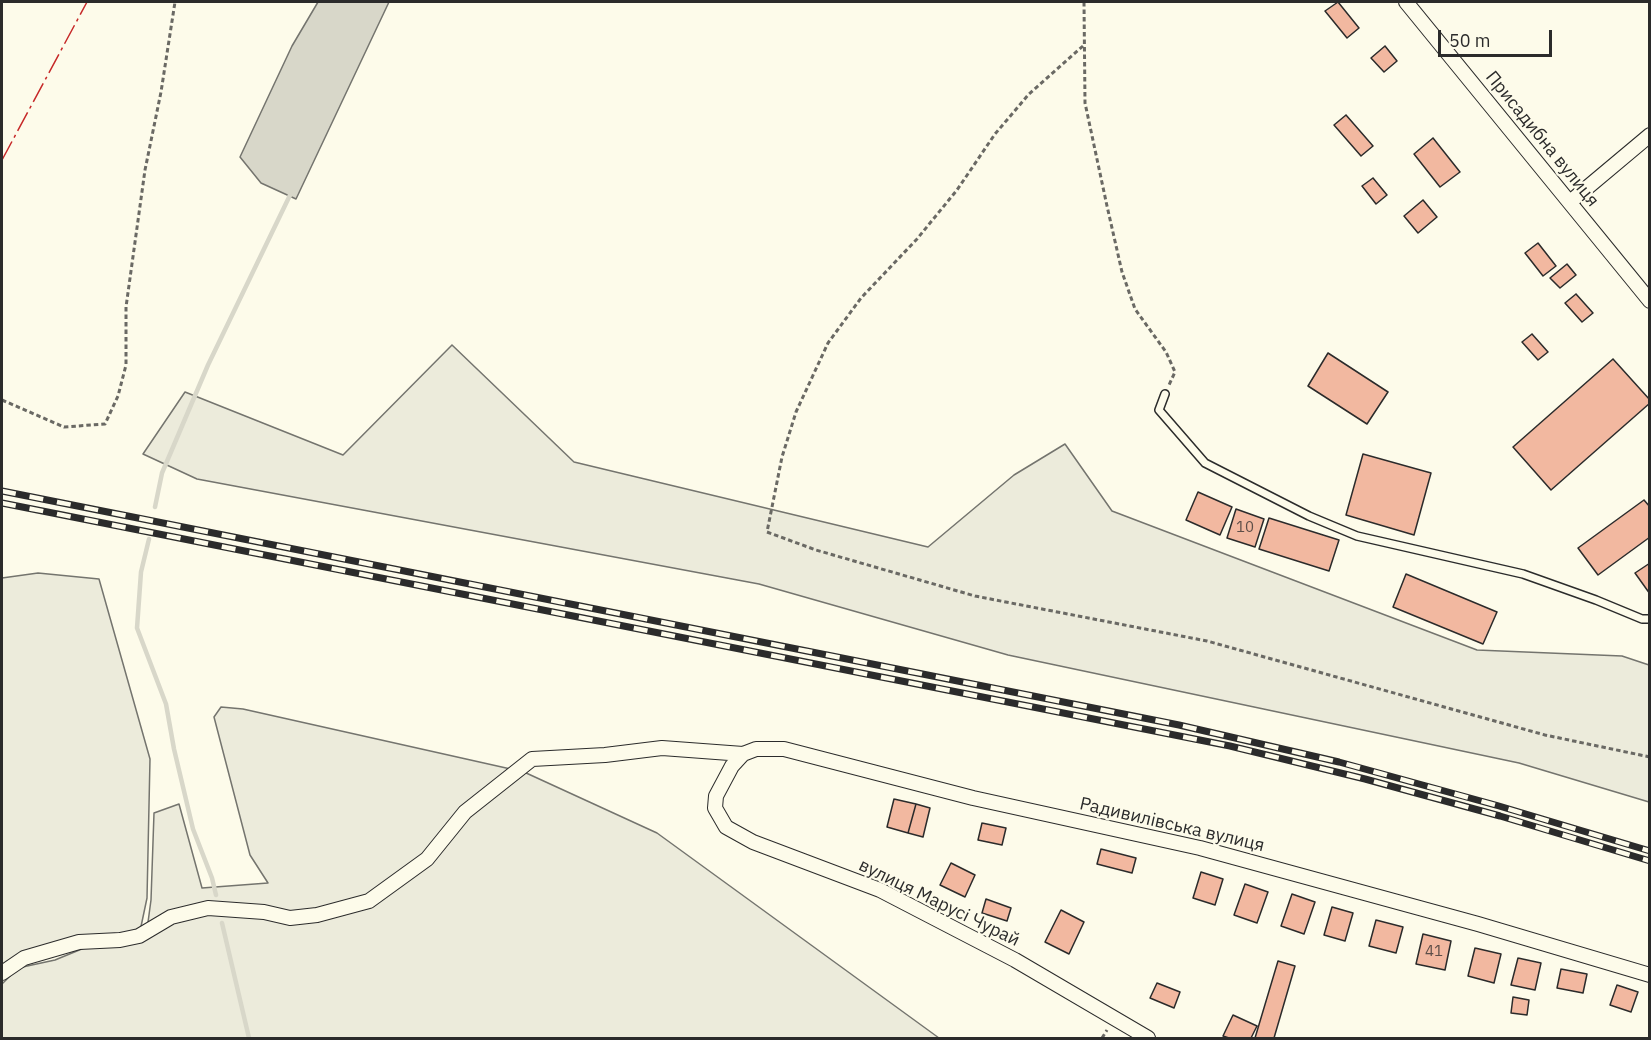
<!DOCTYPE html>
<meta charset="utf-8">
<style>
body{margin:0}
#map{position:relative;width:1651px;height:1040px;overflow:hidden;background:#fdfbea;font-family:"IBM Plex Sans",sans-serif}
canvas{display:block}
.frame{position:absolute;inset:0;border:3px solid #2b2b2b;pointer-events:none}
.scale{position:absolute;left:1438px;top:30px;width:114px;height:27px;box-sizing:border-box;border:3px solid #2b2b2b;border-top:0;padding-left:8px;font-size:18px;line-height:21px;white-space:nowrap;color:#2b2b2b;-webkit-text-stroke:4px #fdfbea;paint-order:stroke}
</style>
<div id="map">
<canvas width="1651" height="1040"></canvas>
<div class="frame"></div>
<div class="scale">50 m</div>
</div>
<script>
const c = document.querySelector('canvas').getContext('2d');
c.lineJoin = 'round';
function paint(path, color) { c.fillStyle = color; c.fill(path, 'evenodd'); }
const poly = rows => new Path2D(rows.map(r => 'M' + r).join(''));
function trace(path, color, width, dash) { c.strokeStyle = color; c.lineWidth = width; c.lineCap = dash ? 'butt' : 'round'; c.setLineDash(dash || []); c.stroke(path); }
function drawText(font, color, halo, rows, align = 'center') {
  c.font = font + ' "IBM Plex Sans",sans-serif'; c.lineWidth = 4.5; c.setLineDash([]); c.textBaseline = 'middle'; c.strokeStyle = halo; c.fillStyle = color; for (const [text, x, y, turn = 0] of rows) {
    c.save(); c.translate(x, y); c.rotate((+turn || 0) * Math.PI / 180); c.textAlign = isNaN(turn) ? turn : align; if (halo) c.strokeText(text, 0, 0); c.fillText(text, 0, 0); c.restore();
  }
}
const green = poly([
 [452,345,574,462,928,547,1014,475,1065,444,1112,511,1477,650,1622,656,1649,665,1649,802,1519,763,1008,655,759,584,197,479,143,454,185,392,343,455,452,345],
 [38,573,99,579,150,759,147,898,139,936,79,942,2,973,2,578,38,573],
 [221,707,243,709,524,772,657,833,939,1038,2,1038,2,984,18,968,55,960,89,946,146,937,151,900,154,813,179,804,202,888,268,883,250,855,214,717,221,707]
]);
const water = poly([
 [318,2,389,2,296,199,261,183,240,157,292,46,318,2]
]);
const stream = poly([
 [155,507,162,473,208,365,292,191],
 [149,539,141,572,137,628,166,704,174,749,193,829,212,878,216,895],
 [222,923,249,1038]
]);
const building = poly([
 [1338,2,1359,28,1347,38,1325,11,1338,2],
 [1385,46,1397,61,1384,72,1371,58,1385,46],
 [1346,115,1373,146,1361,156,1334,125,1346,115],
 [1433,138,1460,172,1440,187,1414,154,1433,138],
 [1373,178,1387,195,1376,204,1362,186,1373,178],
 [1423,200,1437,217,1418,233,1404,216,1423,200],
 [1538,243,1556,266,1543,276,1525,253,1538,243],
 [1567,264,1576,275,1560,288,1550,278,1567,264],
 [1576,294,1593,313,1582,322,1565,303,1576,294],
 [1532,334,1548,352,1538,360,1522,342,1532,334],
 [1328,353,1388,392,1367,424,1308,386,1328,353],
 [1613,359,1650,400,1650,403,1551,490,1513,447,1613,359],
 [1363,454,1431,473,1414,535,1346,515,1363,454],
 [1198,492,1232,507,1220,535,1186,520,1198,492],
 [1644,500,1650,507,1650,537,1598,575,1578,548,1644,500],
 [1236,509,1264,519,1255,547,1227,538,1236,509],
 [1269,518,1339,540,1329,571,1259,549,1269,518],
 [1650,563,1650,594,1635,573,1650,563],
 [1406,574,1497,612,1483,644,1393,607,1406,574],
 [894,799,916,804,908,833,887,827,894,799],
 [916,804,930,808,923,837,908,833,916,804],
 [982,823,1006,828,1002,845,978,840,982,823],
 [1101,849,1136,858,1132,873,1097,864,1101,849],
 [951,863,975,875,965,897,940,885,951,863],
 [1201,872,1223,879,1215,905,1193,898,1201,872],
 [1245,884,1268,892,1257,923,1234,915,1245,884],
 [1292,894,1315,902,1304,934,1281,926,1292,894],
 [986,899,1011,908,1007,921,982,913,986,899],
 [1332,907,1353,913,1345,941,1324,935,1332,907],
 [1061,910,1084,922,1069,954,1045,942,1061,910],
 [1376,920,1403,927,1396,953,1369,946,1376,920],
 [1423,934,1451,941,1445,970,1416,964,1423,934],
 [1475,948,1501,954,1494,983,1468,976,1475,948],
 [1518,958,1541,963,1535,990,1511,985,1518,958],
 [1278,961,1295,966,1274,1038,1255,1038,1278,961],
 [1561,969,1587,974,1583,993,1557,988,1561,969],
 [1157,983,1180,992,1174,1008,1150,998,1157,983],
 [1617,985,1638,992,1631,1012,1610,1005,1617,985],
 [1513,997,1529,1000,1527,1015,1511,1013,1513,997],
 [1233,1015,1257,1026,1251,1038,1229,1038,1223,1036,1233,1015]
]);
const path = poly([
 [1084,2,1085,103,1107,206,1122,272,1135,309,1166,352,1175,372,1169,385],
 [1083,46,1029,94,995,134,957,190,917,239,861,298,828,343,796,412,782,457,767,532,816,550,975,596,1207,641,1545,735,1650,757],
 [2,400,64,427,105,424,118,396,126,365,126,307,145,170,161,92,175,2],
 [1102,1038,1107,1030]
]);
const lane = poly([
 [1165,394,1159,410,1205,463,1309,516,1357,536,1523,574,1596,600,1642,619,1650,619]
]);
const street = poly([
 [1406,2,1650,301],
 [1570,202,1650,135],
 [2,973,24,958,79,942,120,940,139,936,171,917,208,908,264,912,290,918,317,915,369,901,427,859,465,812,532,759,605,755,662,748,743,754],
 [1148,1038,1015,960,880,890,753,842,726,827,715,808,716,796,732,766,743,754,756,749,784,749,973,798,1200,848,1478,924,1650,975]
]);
const rail = poly([
 [2,491,1179,725,1339,762,1499,806,1650,851],
 [2,503,1230,746,1365,779,1500,816,1650,861]
]);
const power = poly([
 [2,160,87,2]
]);
const numberNames = [
 ["10",1245,528],
 ["41",1434,952]
];
const streetNames = [
 ["Присадибна вулиця",1542,139,51],
 ["Радивилівська вулиця",1172,825,13],
 ["вулиця Марусі Чурай",939,903,26]
];
paint(green, '#ecebdb');
trace(green, '#74746e', 1.5);
paint(water, '#d8d7c9');
trace(water, '#74746e', 1.5);
trace(stream, '#d8d7c9', 4.5);
paint(building, '#f2b8a0');
trace(building, '#2b2b2b', 1.5);
trace(lane, '#2b2b2b', 10);
trace(street, '#2b2b2b', 16);
trace(path, '#6a6964', 3, [4.5, 3]);
trace(lane, '#fdfbea', 7);
trace(street, '#fdfbea', 14);
trace(rail, '#2b2b2b', 7);
trace(rail, '#fdfbea', 4.5, [14]);
trace(power, '#c62828', 1.5, [21, 4.5, 3, 4.5]);
drawText('15px', '#5d4e48', null, numberNames);
drawText('18px', '#2b2b2b', '#fdfbea', streetNames);
</script>
